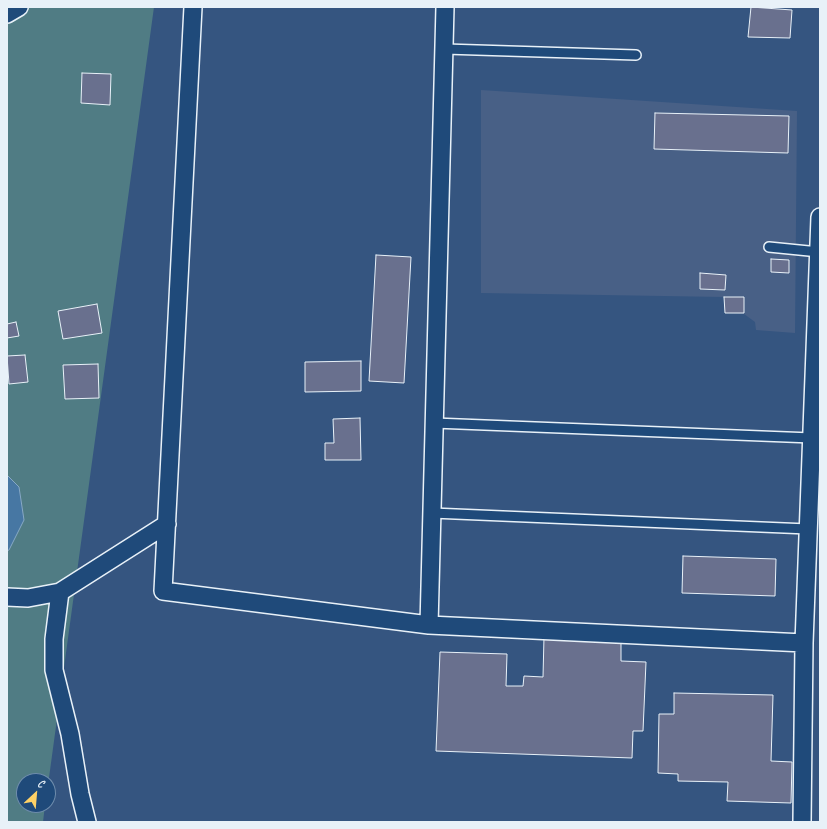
<!DOCTYPE html>
<meta charset="utf-8">
<style>
body{margin:0}
#map{position:relative;width:827px;height:829px;overflow:hidden;background:#355580;font-family:Caveat,sans-serif}
canvas{display:block}
.frame{position:absolute;inset:0;border:8px solid #e8f1f8;pointer-events:none}
.north{position:absolute;left:16px;top:773px;width:40px;height:40px;box-sizing:border-box;background:#1f4a7a;border:1px solid #6f8dac;border-radius:50%;rotate:26deg;font-size:11px;font-weight:700;line-height:16px;text-align:center;color:#e8f1f8}
.north::after{content:'';display:block;margin:auto;width:14px;height:18px;background:#ffd166;clip-path:polygon(50% 0,100% 100%,50% 72%,0 100%)}
</style>
<div id="map">
<canvas width="827" height="829"></canvas>
<div class="frame"></div>
<div class="north">С</div>
</div>
<script>
const c = document.querySelector('canvas').getContext('2d');
c.lineJoin = 'round';
function paint(path, color) { c.fillStyle = color; c.fill(path, 'evenodd'); }
const poly = rows => new Path2D(rows.map(r => 'M' + r).join(''));
function trace(path, color, width, dash) { c.strokeStyle = color; c.lineWidth = width; c.lineCap = dash ? 'butt' : 'round'; c.setLineDash(dash || []); c.stroke(path); }
const built = poly([
 [481,90,797,111,795,333,756,330,755,322,744,314,725,313,724,297,481,293]
]);
const green = poly([
 [7,7,154,7,48,785,48,781,24,781,24,805,45,805,43,822,7,822]
]);
const water = poly([
 [7,475,19,487,24,520,9,550,7,551,7,475]
]);
const building = poly([
 [751,7,792,10,790,38,748,37,751,7],
 [82,73,111,74,110,105,81,103,82,73],
 [655,113,789,116,788,153,654,149,655,113],
 [376,255,411,257,404,383,369,381,376,255],
 [771,259,789,260,789,273,771,272,771,259],
 [700,273,726,275,725,290,700,289,700,273],
 [724,297,744,297,744,313,725,313,724,297],
 [97,304,102,333,63,339,58,311,97,304],
 [16,322,19,336,7,338,7,324,16,322],
 [25,355,28,382,9,384,7,356,25,355],
 [361,361,361,391,305,392,305,362,361,361],
 [98,364,99,398,65,399,63,365,98,364],
 [360,418,361,460,325,460,325,443,334,443,333,419,360,418],
 [683,556,776,559,775,596,682,593,683,556],
 [544,637,621,640,621,661,646,662,643,731,633,731,632,758,436,751,440,652,507,654,506,686,523,686,524,676,543,677,544,637],
 [674,693,773,695,771,761,792,762,791,803,727,801,728,782,678,781,678,774,658,773,659,714,674,714,674,693]
]);
const lane = poly([
 [445,49,636,55],
 [769,247,819,252],
 [434,423,812,438],
 [432,513,808,529]
]);
const street = poly([
 [193,7,163,591,429,625],
 [445,7,429,625,804,643],
 [7,14,19,7],
 [60,592,54,639,54,670,70,734,80,794,87,822],
 [7,597,28,598,60,592,167,524],
 [802,822,804,643,820,217]
]);
paint(built, '#486086');
paint(green, '#507c84');
paint(water, '#4777a3');
trace(water, '#87a8c5', 1);
paint(building, '#69708e');
trace(building, '#e8f1f8', 1);
trace(lane, '#e8f1f8', 12);
trace(street, '#e8f1f8', 20);
trace(lane, '#1f4a7a', 9);
trace(street, '#1f4a7a', 17);
</script>
